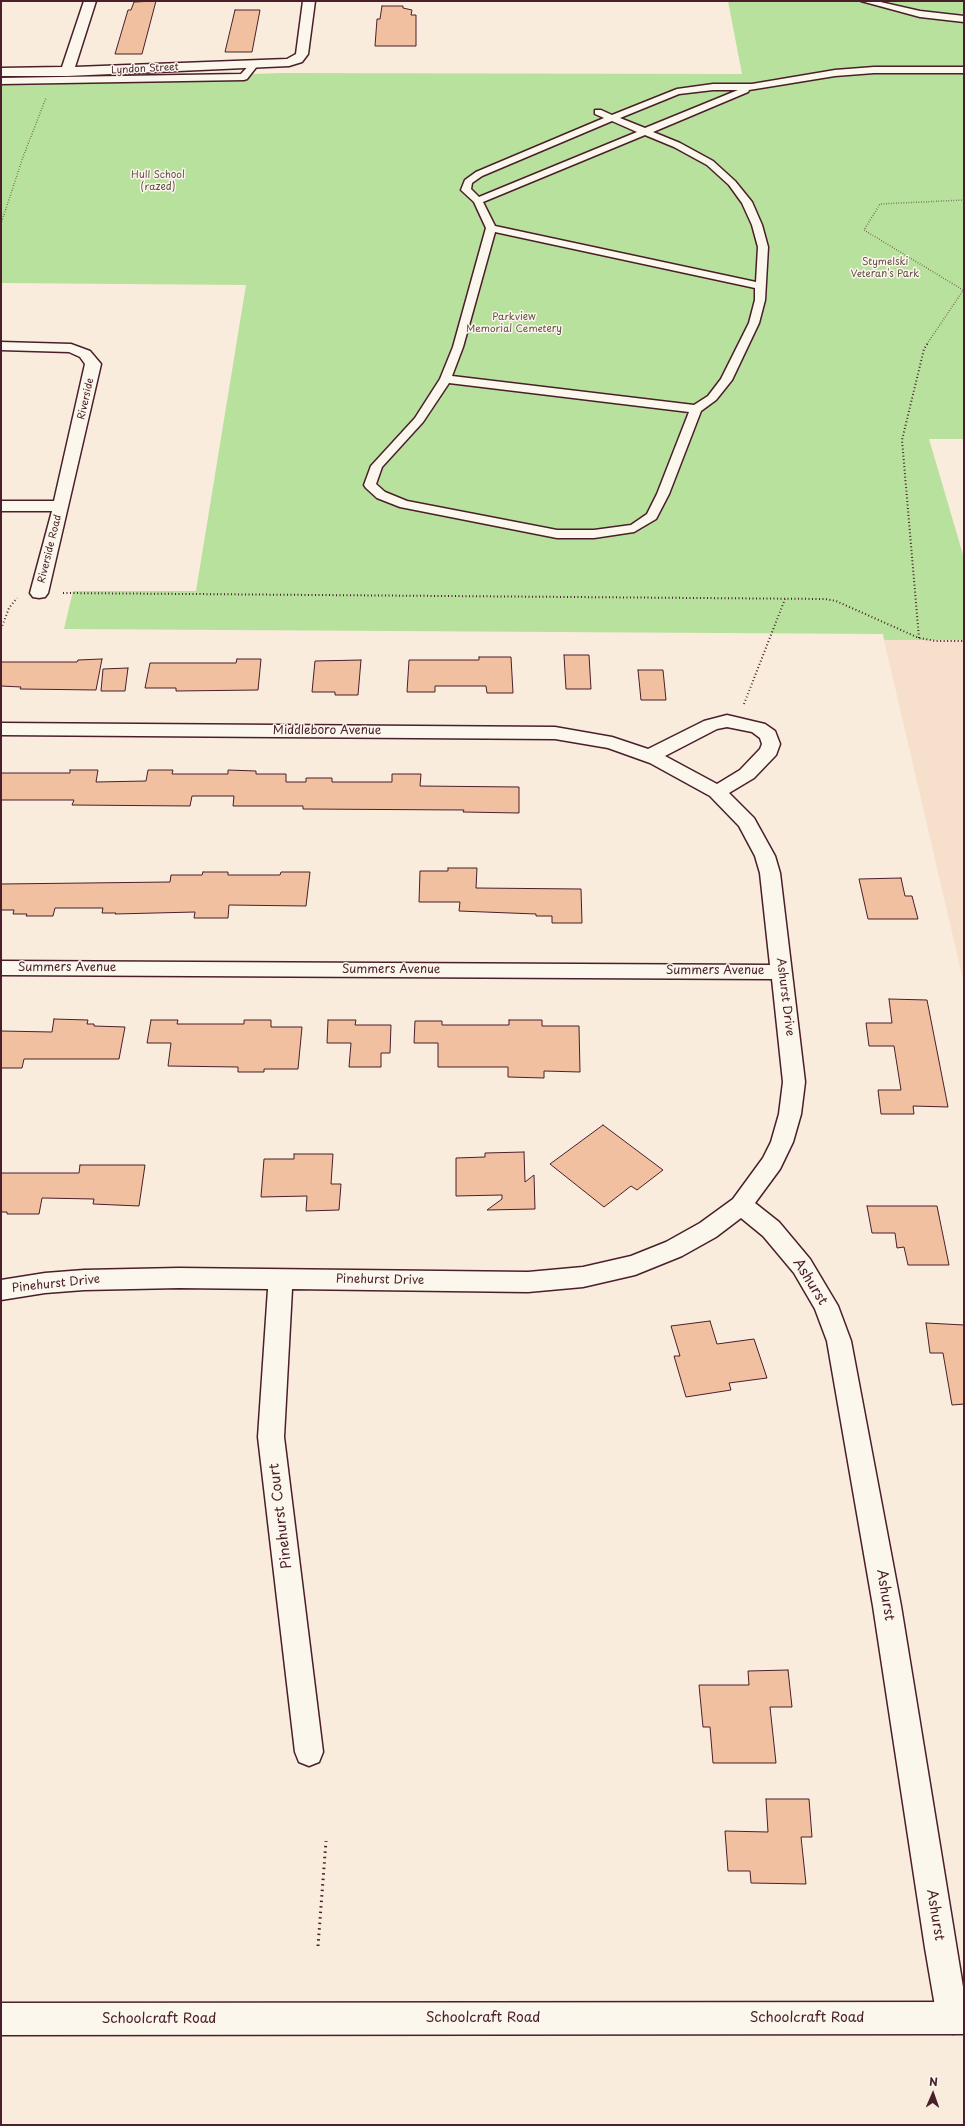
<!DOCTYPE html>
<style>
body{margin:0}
#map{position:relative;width:965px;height:2126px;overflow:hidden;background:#f9ecdd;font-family:"Playpen Sans",sans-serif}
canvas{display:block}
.frame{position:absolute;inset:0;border:2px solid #4a1f2b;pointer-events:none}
.north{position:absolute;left:913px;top:2074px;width:40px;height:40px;-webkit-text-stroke:3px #fbf7ec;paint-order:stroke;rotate:2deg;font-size:11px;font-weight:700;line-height:16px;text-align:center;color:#4a1f2b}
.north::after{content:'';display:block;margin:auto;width:14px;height:18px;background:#4a1f2b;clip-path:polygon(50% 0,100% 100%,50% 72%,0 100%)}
</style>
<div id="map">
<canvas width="965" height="2126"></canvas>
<div class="frame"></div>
<div class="north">N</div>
</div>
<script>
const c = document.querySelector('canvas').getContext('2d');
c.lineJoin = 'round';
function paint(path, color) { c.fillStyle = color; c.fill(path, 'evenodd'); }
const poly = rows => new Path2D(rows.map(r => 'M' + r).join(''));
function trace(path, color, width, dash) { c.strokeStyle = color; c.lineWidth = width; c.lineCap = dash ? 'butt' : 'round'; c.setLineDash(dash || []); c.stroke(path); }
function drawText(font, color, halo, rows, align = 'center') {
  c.font = font + ' "Playpen Sans",sans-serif'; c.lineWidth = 3; c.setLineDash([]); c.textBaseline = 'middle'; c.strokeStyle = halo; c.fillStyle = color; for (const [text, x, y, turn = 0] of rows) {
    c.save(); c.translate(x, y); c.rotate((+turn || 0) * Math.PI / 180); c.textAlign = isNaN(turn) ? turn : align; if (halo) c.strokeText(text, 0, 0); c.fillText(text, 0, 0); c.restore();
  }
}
const built = poly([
 [884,640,964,640,964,984]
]);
const green = poly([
 [728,1,964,1,964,439,929,439,964,558,964,640,884,640,883,634,64,629,73,591,196,591,246,285,1,283,1,80,80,80,281,73,742,74]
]);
const building = poly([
 [156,1,142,54,115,54,128,10,131,10,134,2,156,1],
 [382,6,403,6,403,8,412,10,411,15,416,15,416,46,375,46,377,19,380,19,382,6],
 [235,10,260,10,252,52,225,52,235,10],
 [564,655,589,655,591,689,566,689,564,655],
 [479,657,511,657,513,693,487,693,486,686,435,686,435,692,407,692,409,660,479,660,479,657],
 [102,659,96,690,20,689,21,687,1,686,1,662,77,662,78,660,102,659],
 [237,659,261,659,258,690,176,691,176,688,145,688,150,663,236,663,237,659],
 [361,660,358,695,335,695,335,692,312,692,315,661,361,660],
 [128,668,125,691,101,691,103,669,128,668],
 [638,670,663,670,666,700,641,700,638,670],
 [70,770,98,770,96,782,146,781,148,770,173,770,172,774,228,774,228,770,256,771,256,774,286,774,286,782,306,782,306,778,332,778,332,782,392,782,392,774,421,774,420,786,519,787,519,813,463,812,464,810,303,809,303,806,233,806,234,796,192,796,190,806,72,805,74,800,1,800,1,773,70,773,70,770],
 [448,868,477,868,476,888,581,889,582,923,552,923,552,916,536,916,536,914,459,911,460,902,419,902,420,871,448,871,448,868],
 [203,872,228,872,228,875,280,875,281,872,310,872,306,906,229,905,228,918,194,918,195,912,115,914,116,913,102,913,103,908,55,908,53,916,26,916,27,914,13,914,14,910,1,910,1,884,170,882,171,875,202,875,203,872],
 [901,878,905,896,912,896,918,919,868,919,859,879,901,878],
 [889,999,927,1000,948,1107,913,1106,914,1114,881,1114,878,1090,901,1090,894,1046,869,1046,866,1023,892,1023,889,999],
 [54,1019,88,1020,87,1024,94,1024,94,1026,125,1027,119,1059,24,1059,22,1068,1,1068,1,1031,52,1032,54,1019],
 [151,1020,178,1020,177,1024,244,1024,244,1020,271,1020,271,1027,302,1027,298,1069,264,1069,264,1072,238,1072,238,1067,168,1066,171,1043,147,1043,151,1020],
 [328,1020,356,1020,355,1025,391,1025,390,1053,381,1053,381,1067,349,1067,351,1043,327,1043,328,1020],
 [509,1020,542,1020,542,1026,579,1026,580,1072,544,1071,544,1078,508,1077,508,1067,438,1067,438,1043,414,1043,415,1021,442,1021,442,1025,509,1025,509,1020],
 [603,1125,663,1170,637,1190,631,1186,604,1207,550,1164,603,1125],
 [524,1152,525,1182,534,1175,535,1209,487,1210,502,1199,502,1195,456,1196,456,1158,485,1157,485,1153,524,1152],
 [294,1154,333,1154,331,1184,341,1184,339,1210,306,1211,307,1196,261,1197,264,1159,294,1159,294,1154],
 [80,1165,145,1165,139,1206,93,1204,94,1199,42,1198,39,1214,7,1214,7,1212,1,1212,1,1173,79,1173,80,1165],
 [867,1206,937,1206,949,1265,908,1265,904,1247,897,1248,895,1233,872,1233,867,1206],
 [710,1321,717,1344,754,1339,767,1378,729,1383,731,1390,686,1397,674,1356,680,1356,671,1326,710,1321],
 [926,1323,964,1325,964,1404,952,1405,943,1353,930,1353,926,1323],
 [788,1670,792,1707,770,1707,776,1763,713,1763,710,1727,703,1727,699,1685,749,1685,748,1671,788,1670],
 [766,1799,809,1799,812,1837,801,1837,806,1884,751,1883,750,1871,728,1871,725,1831,768,1832,766,1799]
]);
const pathFar2 = poly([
 [1,224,23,157,46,98],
 [963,290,864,230,880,204,964,200],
 [927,344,964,289]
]);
const pathFar1 = poly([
 [63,593,825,599,836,601,919,638,936,641,964,641],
 [1,629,9,608,17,598],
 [919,638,902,440,924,349,928,343],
 [744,704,785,599]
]);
const path = poly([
 [318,1946,326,1841]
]);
const lane = poly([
 [861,1,876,1,920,11,964,16,964,22,920,17,861,1],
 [254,62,258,65,247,79,244,80,1,84,1,78,241,74,251,63,254,62],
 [874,67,964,67,964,73,874,73,835,76,749,90,748,92,653,132,680,143,713,161,735,181,752,202,762,225,768,247,765,300,759,323,732,380,716,400,701,411,669,494,656,519,634,532,594,538,557,538,400,507,377,498,366,488,364,485,371,466,415,418,440,379,453,347,486,228,474,202,461,190,465,180,476,172,604,118,595,114,595,110,601,110,612,115,677,89,713,84,752,84,835,70,874,67],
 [713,90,738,90,645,128,620,118,679,94,713,90],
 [612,121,637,132,479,197,471,189,472,183,482,176,612,121],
 [645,135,674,147,707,165,729,185,742,203,752,225,758,247,756,282,495,226,483,202,645,135],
 [495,232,755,288,755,300,749,323,721,379,708,396,694,405,452,376,463,347,495,232],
 [449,383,689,412,657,494,647,514,631,525,594,530,557,530,407,501,385,492,376,484,382,467,423,422,449,383]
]);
const street = poly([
 [84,1,96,1,75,67,287,59,296,54,303,1,315,1,308,54,302,62,289,66,67,76,1,76,1,68,62,67,84,1],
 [1,342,71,344,90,351,101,364,48,593,45,597,39,598,33,597,30,593,52,511,1,511,1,501,54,501,85,364,80,357,69,352,1,350,1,342],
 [727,715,765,724,775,731,780,744,776,755,754,778,729,793,754,818,775,856,780,873,805,1082,801,1114,793,1142,780,1169,755,1203,779,1222,810,1259,838,1306,851,1341,901,1606,964,1993,964,2029,953,2034,942,2029,937,2018,925,1948,873,1606,827,1341,815,1309,794,1273,763,1236,741,1218,716,1237,682,1256,635,1275,583,1287,528,1292,292,1289,284,1437,323,1752,319,1762,309,1766,299,1762,295,1752,258,1437,268,1289,179,1288,84,1290,45,1293,1,1300,1,1280,45,1273,84,1270,179,1268,528,1272,583,1267,631,1256,666,1242,700,1223,733,1199,763,1158,771,1142,779,1114,783,1082,772,979,1,975,1,961,770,965,760,873,755,856,739,826,710,796,650,763,608,748,555,739,1,735,1,723,555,727,612,737,648,749,704,721,727,715],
 [727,727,752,732,760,738,762,744,760,749,740,770,717,784,665,756,717,729,727,727]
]);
const secondary = poly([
 [964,2002,964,2034,1,2035,1,2003,964,2002]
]);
const farStreetnames = [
 ["Lyndon Street",145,69,-3],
 ["Riverside",86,399,-77],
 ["Riverside Road",50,549,-76]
];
const farParknames = [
 ["Hull School",158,175],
 ["(razed)",158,187],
 ["Stymelski",885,262],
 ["Veteran's Park",885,274],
 ["Parkview",514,317],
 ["Memorial Cemetery",514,329]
];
const streetNames = [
 ["Middleboro Avenue",327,731],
 ["Summers Avenue",67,968],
 ["Summers Avenue",391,970],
 ["Summers Avenue",715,971],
 ["Ashurst Drive",785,997,83],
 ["Pinehurst Drive",380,1280,1],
 ["Pinehurst Drive",56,1284,-6]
];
const nearStreetnames = [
 ["Ashurst",810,1282,58],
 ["Pinehurst Court",281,1516,-97],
 ["Ashurst",885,1595,81],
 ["Ashurst",935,1915,81],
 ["Schoolcraft Road",483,2018],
 ["Schoolcraft Road",807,2018],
 ["Schoolcraft Road",159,2019]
];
paint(built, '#f6dfcb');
paint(green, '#b8e19d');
paint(building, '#f0c0a0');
trace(building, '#4a1f2b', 1);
trace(lane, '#4a1f2b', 3);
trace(street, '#4a1f2b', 3);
trace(secondary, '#4a1f2b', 3);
trace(pathFar2, '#4a1f2b', 1.5, [0.5, 2]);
trace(pathFar1, '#4a1f2b', 2, [1, 2.5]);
trace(path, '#4a1f2b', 3, [1.5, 4]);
paint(lane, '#fbf7ec');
paint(street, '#fbf7ec');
paint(secondary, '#fbf7ec');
drawText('10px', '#4a1f2b', '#fbf7ec', farStreetnames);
drawText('10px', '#665048', '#fbf7ec', farParknames);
drawText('12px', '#4a1f2b', '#fbf7ec', streetNames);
drawText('14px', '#4a1f2b', '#fbf7ec', nearStreetnames);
</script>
